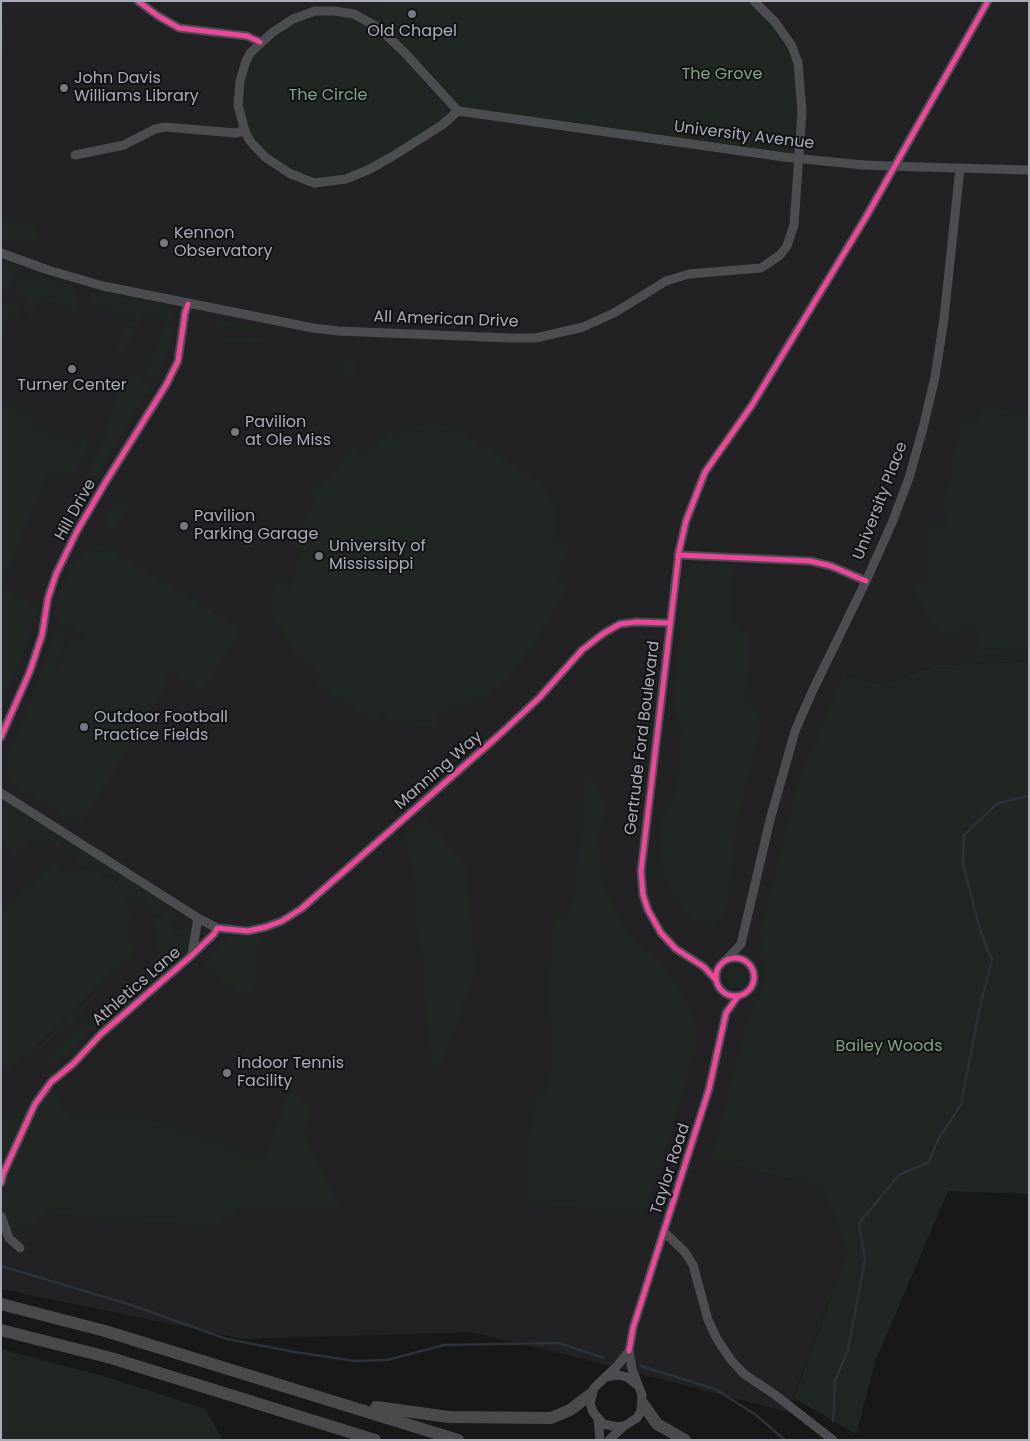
<!DOCTYPE html>
<style>
body{margin:0}
#map{position:relative;width:1030px;height:1441px;overflow:hidden;background:#181818;font-family:Poppins,sans-serif}
canvas{display:block}
.frame{position:absolute;inset:0;border:2px solid #aaadb9;pointer-events:none}
</style>
<div id="map">
<canvas width="1030" height="1441"></canvas>
<div class="frame"></div>
</div>
<script>
const c = document.querySelector('canvas').getContext('2d');
c.lineJoin = 'round';
function paint(path, color) { c.fillStyle = color; c.fill(path, 'evenodd'); }
const poly = rows => new Path2D(rows.map(r => 'M' + r).join(''));
function trace(path, color, width, dash) { c.strokeStyle = color; c.lineWidth = width; c.lineCap = dash ? 'butt' : 'round'; c.setLineDash(dash || []); c.stroke(path); }
function drawText(font, color, halo, rows, align = 'center') {
  c.font = font + ' Poppins,sans-serif'; c.lineWidth = 4; c.setLineDash([]); c.textBaseline = 'middle'; c.strokeStyle = halo; c.fillStyle = color; for (const [text, x, y, turn = 0] of rows) {
    c.save(); c.translate(x, y); c.rotate((+turn || 0) * Math.PI / 180); c.textAlign = isNaN(turn) ? turn : align; if (halo) c.strokeText(text, 0, 0); c.fillText(text, 0, 0); c.restore();
  }
}
const built = poly([
 [1,1,1029,1,1029,660,1021,662,936,665,882,685,845,674,761,932,765,982,748,1019,714,1161,822,1186,848,1251,788,1412,567,1355,470,1332,244,1339,1,1289]
]);
const green = poly([
 [1,1,7,1,1,76],
 [378,1,754,1,775,22,798,63,800,159,458,111,368,170,314,183,265,157,245,131,240,81,260,42,315,11,367,20],
 [1,220,32,224,40,240,1,241],
 [1,260,13,265,15,272,7,291,1,291],
 [34,274,72,286,71,289,77,291,75,299,79,301,76,311,41,299,35,306,28,323,26,300,14,293,21,275,25,278,27,276],
 [96,292,161,305,172,310,174,320,143,312,138,321,91,303],
 [10,303,17,304,19,312,16,320,9,318,1,338,1,306],
 [216,319,260,327,259,331,242,329,220,332],
 [129,320,139,324,124,355,117,352],
 [167,323,173,325,169,348,157,377,141,368,141,365,149,368],
 [241,336,265,340,264,344,238,341,217,346,215,341],
 [348,357,354,358,355,361,355,381,351,378,345,380,345,361],
 [127,372,151,386,92,483,86,479,86,476,100,450],
 [1,404,33,417,30,425,79,444,85,438,88,445,72,476,65,477,50,471,47,473,1,587],
 [983,407,1029,414,1029,650,977,656,981,632,962,627,959,633,952,631,949,635,937,627,930,620,918,597,915,580,928,579,931,523,947,524,949,513,944,512,963,420,978,422],
 [430,423,440,424,454,428,536,480,546,491,553,505,556,520,553,539,568,541,556,580,567,585,535,643,505,680,483,697,437,716,437,726,416,726,394,720,381,712,373,721,317,684,320,673,305,663,292,648,283,629,280,628,278,623,275,623,273,608,276,579,287,580,287,586,291,587,303,549,293,543,317,498,311,494,317,484,324,486,353,448,363,456,391,431,395,436,409,428],
 [117,500,128,505,116,527,113,528,104,523],
 [99,545,108,547,129,562,241,629,202,691,169,669,163,680,168,684,84,818,76,822,70,820,14,784,8,768,8,762,9,756,48,657,55,629,60,630,65,635,54,668,59,670,70,642,77,639,85,642,88,635,56,618,62,587,71,567,85,551,92,546],
 [691,564,733,565,729,593,730,622,748,634,748,667,744,698,761,719,734,832,730,878,723,917,711,926,691,916,672,894,662,862,661,821,675,800,683,743,676,708,677,657,685,570],
 [1,588,34,608,40,596,35,614,32,617,25,649,6,694,8,699,1,714],
 [1029,660,1029,1194,948,1191,875,1362,856,1434,794,1398,848,1251,822,1186,713,1161,748,1019,765,982,761,932,800,781,844,674,882,685,936,665,1021,662],
 [586,770,607,807,596,839,602,887,628,935,661,964,688,1003,697,1041,646,1212,532,1204,527,1186,529,1148,538,1099,548,1089,555,1050,551,1022,550,975,556,918,573,909,583,827],
 [1,800,37,820,67,838,57,846,31,838,14,854,3,844,5,842,1,839],
 [424,817,465,864,470,930,476,970,440,1066,432,1066,424,962,416,912,415,876,406,835],
 [72,841,171,905,152,916,150,901,145,898,133,900,114,877,103,870,78,864,80,854,60,849],
 [55,863,62,872,86,871,98,873,116,884,123,894,127,904,130,919,128,929,128,940,136,949,7,1071,1,1066,1,913],
 [173,909,174,917,172,920,170,926,172,930,176,931,183,930,187,923,192,931,190,942,186,951,178,959,162,973,158,972,151,965,150,961,159,954,156,919],
 [230,936,257,936,261,937,262,940,256,948,256,985,247,997,240,996,233,987,224,985,219,975,203,966],
 '726 977a11 11 0 1 1 22 0a11 11 0 1 1-22 0Z',
 [148,966,155,974,155,977,54,1064,50,1064,47,1061,48,1057,145,967],
 [122,970,123,971,80,1011,82,1013,71,1024,69,1022,26,1062,25,1060,67,1020,66,1018,77,1008,79,1009],
 [51,1090,68,1116,128,1115,172,1126,266,1162,289,1091,310,1109,303,1133,310,1151,341,1207,243,1207,215,1225,112,1220,48,1212,26,1226,1,1234,1,1120,17,1115],
 [1,1349,110,1378,205,1409,223,1440,1,1440]
]);
const stream = poly([
 [1,1266,128,1304,227,1339,295,1352,355,1361,387,1360,444,1345,559,1343,604,1358],
 [641,1366,715,1389,756,1415,785,1440],
 [833,1421,835,1381,848,1350,865,1259,859,1223,899,1175,929,1162,938,1140,961,1105,979,1011,992,960,980,930,963,864,964,835,998,803,1029,796]
]);
const minor = poly([
 [138,1,158,16,179,28,247,36,260,42],
 [315,11,334,11,354,14,379,28,405,53,458,111,442,125,393,156,368,170,346,179,314,183,289,173,265,157,250,141,245,131,238,105,240,81,246,61,251,52,273,32,293,19,315,11],
 [458,111,784,157,863,165],
 [75,155,124,145,155,129,165,127,235,133,245,131],
 [921,167,1029,170],
 [1,253,48,270,103,286,313,328,338,331,510,338,536,338,583,327,614,313,666,281,689,274,761,268,780,255,787,246,794,225,802,112,798,63,792,46,775,22,754,1],
 [678,555,810,561,831,566,866,581],
 [1,737,30,671,42,635,48,598,56,574,77,531,105,483,166,385,178,361,185,313,188,304],
 [1,793,198,918,217,928,248,931,266,927,282,921,301,909,498,736,539,698,582,650,604,633,620,624,636,622,670,623],
 [192,954,198,918],
 '716 977a19 19 0 1 1 38 0a19 19 0 1 1-38 0Z',
 [727,959,741,944,770,820,795,731,812,692,866,581,892,523,909,478,923,428,935,377,944,318,960,168],
 [716,980,704,967,676,949,661,933,648,910,643,895,641,871,679,551,686,521,705,472,752,405,866,217,988,1],
 [1,1183,3,1174,35,1104,51,1082,73,1064,101,1034,191,956,214,934,217,928],
 [1,1216,9,1238,20,1248],
 [664,1232,685,1252,693,1265,708,1320,717,1339,731,1360,744,1374,774,1394,833,1440],
 [606,1377,619,1375,627,1377,637,1385],
 [598,1419,600,1440],
 [623,1426,617,1427,603,1424,593,1412,590,1403,594,1388,617,1366,629,1351],
 [609,1440,624,1426,637,1418,641,1411,642,1395,632,1369,629,1351,633,1328,709,1089,726,1013,738,996]
]);
const highway = poly([
 [1,1304,105,1331,458,1440],
 [1,1330,111,1358,375,1440],
 [643,1404,657,1424,685,1440],
 [376,1407,449,1417,551,1418,570,1410,591,1394]
]);
const minorBridge = poly([
 [863,165,921,167]
]);
const cycleway = poly([
 [138,1,158,16,179,28,247,36,260,42],
 [678,555,810,561,831,566,866,581],
 [1,737,30,671,42,635,48,598,56,574,77,531,105,483,166,385,178,361,185,313,188,304],
 '716 977a19 19 0 1 1 38 0a19 19 0 1 1-38 0Z',
 [716,980,704,967,676,949,661,933,648,910,643,895,641,871,679,551,686,521,705,472,752,405,866,217,988,1],
 [1,1183,3,1174,35,1104,51,1082,73,1064,101,1034,191,956,214,934,217,928,248,931,266,927,282,921,301,909,498,736,539,698,582,650,604,633,620,624,636,622,670,623],
 [629,1351,633,1328,709,1089,726,1013,738,996]
]);
const markers = [
 [412,14,5,"#777981"],
 [64,88,5,"#777981"],
 [164,243,5,"#777981"],
 [72,369,5,"#777981"],
 [235,432,5,"#777981"],
 [184,526,5,"#777981"],
 [319,556,5,"#777981"],
 [84,727,5,"#777981"],
 [227,1073,5,"#777981"]
];
const poiNames = [
 ["Old Chapel",412,32,"center"],
 ["John Davis",74,79],
 ["Williams Library",74,97],
 ["Kennon",174,234],
 ["Observatory",174,252],
 ["Turner Center",72,386,"center"],
 ["Pavilion",245,423],
 ["at Ole Miss",245,441],
 ["Pavilion",194,517],
 ["Parking Garage",194,535],
 ["University of",329,547],
 ["Mississippi",329,565],
 ["Outdoor Football",94,718],
 ["Practice Fields",94,736],
 ["Indoor Tennis",237,1064],
 ["Facility",237,1082]
];
const parkNames = [
 ["The Grove",722,75],
 ["The Circle",328,96],
 ["Bailey Woods",889,1047]
];
const streetNames = [
 ["University Avenue",744,136,7],
 ["All American Drive",446,320,2],
 ["University Place",881,501,-69],
 ["Hill Drive",76,510,-61],
 ["Gertrude Ford Boulevard",643,738,-83],
 ["Manning Way",439,771,-41],
 ["Athletics Lane",137,987,-41],
 ["Taylor Road",671,1169,-72]
];
paint(built, '#222224');
paint(green, '#202722');
trace(stream, '#2b323a', 2.5);
trace(minor, '#4c4d51', 9);
trace(highway, '#4a4a4d', 12);
trace(minorBridge, '#4c4d51', 9);
trace(cycleway, '#ed469a', 5);
for (const [x, y, r, color] of markers) { const dot = new Path2D(); dot.arc(x, y, r, 0, 2 * Math.PI); c.fillStyle = color; c.fill(dot); trace(dot, '#121214', 2); }
drawText('16px', '#aaadb9', '#121214', poiNames, 'left');
drawText('16px', '#81a385', '#121214', parkNames);
drawText('16px', '#aaadb9', '#121214', streetNames);
</script>
